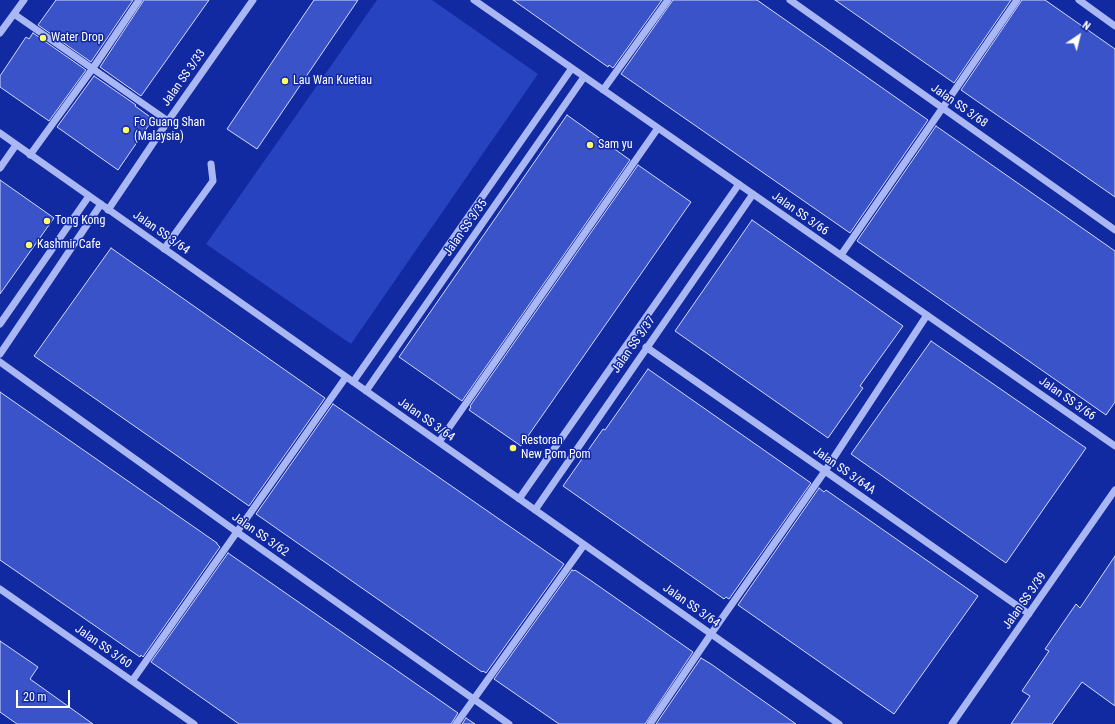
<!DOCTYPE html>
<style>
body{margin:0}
#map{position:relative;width:1115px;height:724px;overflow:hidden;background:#1129a1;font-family:"Roboto Condensed",sans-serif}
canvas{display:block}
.north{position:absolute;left:1059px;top:16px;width:40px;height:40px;-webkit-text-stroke:3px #1129a1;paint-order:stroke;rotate:35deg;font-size:11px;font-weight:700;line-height:16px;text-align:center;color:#fff}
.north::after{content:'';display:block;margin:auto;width:14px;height:18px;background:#fff;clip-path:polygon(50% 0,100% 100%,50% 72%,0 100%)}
.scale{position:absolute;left:16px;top:690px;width:54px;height:18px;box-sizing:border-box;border:2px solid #fff;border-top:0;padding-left:5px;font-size:12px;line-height:14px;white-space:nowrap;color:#fff;-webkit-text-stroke:3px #1129a1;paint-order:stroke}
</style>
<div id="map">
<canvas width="1115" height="724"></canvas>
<div class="north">N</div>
<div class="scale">20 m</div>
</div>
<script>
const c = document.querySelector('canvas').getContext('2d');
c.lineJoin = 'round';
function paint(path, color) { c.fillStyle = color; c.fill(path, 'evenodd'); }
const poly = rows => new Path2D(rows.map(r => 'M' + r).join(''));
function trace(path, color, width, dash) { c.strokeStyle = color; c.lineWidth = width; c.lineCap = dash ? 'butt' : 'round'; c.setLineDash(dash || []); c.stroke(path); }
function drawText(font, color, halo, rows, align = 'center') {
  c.font = font + ' "Roboto Condensed",sans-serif'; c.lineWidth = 3; c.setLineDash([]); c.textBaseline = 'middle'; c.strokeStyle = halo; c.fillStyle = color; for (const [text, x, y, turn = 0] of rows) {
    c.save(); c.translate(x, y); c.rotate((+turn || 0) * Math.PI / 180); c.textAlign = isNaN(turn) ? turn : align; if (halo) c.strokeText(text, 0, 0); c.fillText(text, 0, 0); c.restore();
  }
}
const green = poly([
 [377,0,432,0,538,74,351,344,206,244]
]);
const building = poly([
 [56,0,133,0,91,62,38,25,56,0],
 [144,0,209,0,141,96,100,67,144,0],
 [314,0,358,0,257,149,227,129,314,0],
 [513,0,662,0,613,68,609,65,608,67,513,0],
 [673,0,757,0,928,120,850,233,621,74,673,0],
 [835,0,1011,0,954,83,835,0],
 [1022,0,1045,0,1115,49,1115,197,961,90,1022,0],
 [33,33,86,70,49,121,0,87,0,76,26,37,29,39,33,33],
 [94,76,136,105,135,106,153,119,118,170,57,127,94,76],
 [567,115,630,160,462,401,399,357,567,115],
 [936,126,1115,251,1115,402,1106,415,857,241,936,126],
 [638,165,691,202,521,446,469,410,471,407,470,406,638,165],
 [0,180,54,218,0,294,0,180],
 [752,220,903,326,860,386,863,388,828,438,675,331,752,220],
 [111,248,325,398,249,506,34,356,111,248],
 [931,341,1086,448,1006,563,851,454,931,341],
 [648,369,811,483,729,599,726,597,724,599,563,486,603,429,605,430,648,369],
 [0,392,217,543,217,544,220,547,143,657,141,655,140,657,0,560,0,392],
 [333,404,564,564,486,673,483,671,482,672,256,514,333,404],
 [819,488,824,492,826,490,978,596,894,714,738,605,819,488],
 [228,553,458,713,451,724,239,724,151,662,228,553],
 [1115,556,1115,706,1082,682,1052,724,1011,724,1030,696,1022,691,1049,651,1045,649,1076,604,1080,608,1115,556],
 [572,570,574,571,575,570,590,580,693,652,645,724,559,724,494,679,572,570],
 [0,641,38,667,30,679,93,724,17,724,0,712,0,641],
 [701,658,711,664,796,724,656,724,701,658],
 [466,718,475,724,462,724,466,718]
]);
const minor = poly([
 [474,0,1115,446],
 [790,0,1115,230],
 [1079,0,1115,26],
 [14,14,168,121],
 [0,33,24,0],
 [603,90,668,0],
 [0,133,839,724],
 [30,155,93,68,139,0],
 [0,168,16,145],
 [108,210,168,121,253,0],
 [164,249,213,181,211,164],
 [841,255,1017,0],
 [0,324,89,196],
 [646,347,825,471,1029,614],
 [0,354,101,204],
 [0,362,237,532,509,724],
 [353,382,572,68],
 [366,391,584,77],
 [439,442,658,128],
 [519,499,739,184],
 [535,510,753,194],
 [0,589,194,724],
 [132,681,346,377],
 [456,724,584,545],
 [650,724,711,634,825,471,927,315],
 [952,724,1115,490]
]);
const markers = [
 [43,38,4,"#fffc6d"],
 [285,81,4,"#fffc6d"],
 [126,130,4,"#fffc6d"],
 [590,145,4,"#fffc6d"],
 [47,221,4,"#fffc6d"],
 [29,245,4,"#fffc6d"],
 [513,448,4,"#fffc6d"]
];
const poiNames = [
 ["Water Drop",51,38],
 ["Lau Wan Kuetiau",293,81],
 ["Fo Guang Shan",134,123],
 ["(Malaysia)",134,137],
 ["Sam yu",598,145],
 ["Tong Kong",55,221],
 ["Kashmir Cafe",37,245],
 ["Restoran",521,441],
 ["New Pom Pom",521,455]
];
const streetNames = [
 ["Jalan SS 3/33",184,78,-55],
 ["Jalan SS 3/68",959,106,35],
 ["Jalan SS 3/66",800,214,35],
 ["Jalan SS 3/35",466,228,-55],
 ["Jalan SS 3/64",161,233,35],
 ["Jalan SS 3/37",634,345,-55],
 ["Jalan SS 3/66",1067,399,35],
 ["Jalan SS 3/64",426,420,35],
 ["Jalan SS 3/64A",844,471,35],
 ["Jalan SS 3/62",260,535,35],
 ["Jalan SS 3/39",1025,601,-55],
 ["Jalan SS 3/64",691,606,35],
 ["Jalan SS 3/60",103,647,35]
];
paint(green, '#2743c0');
paint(building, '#3a53c8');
trace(building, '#d2dafe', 1);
trace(minor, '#a9b7f5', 7);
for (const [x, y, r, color] of markers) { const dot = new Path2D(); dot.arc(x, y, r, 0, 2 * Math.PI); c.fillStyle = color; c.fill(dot); trace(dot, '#1129a1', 1.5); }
drawText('12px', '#fff', '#1129a1', poiNames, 'left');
drawText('12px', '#fff', '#1129a1', streetNames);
</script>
